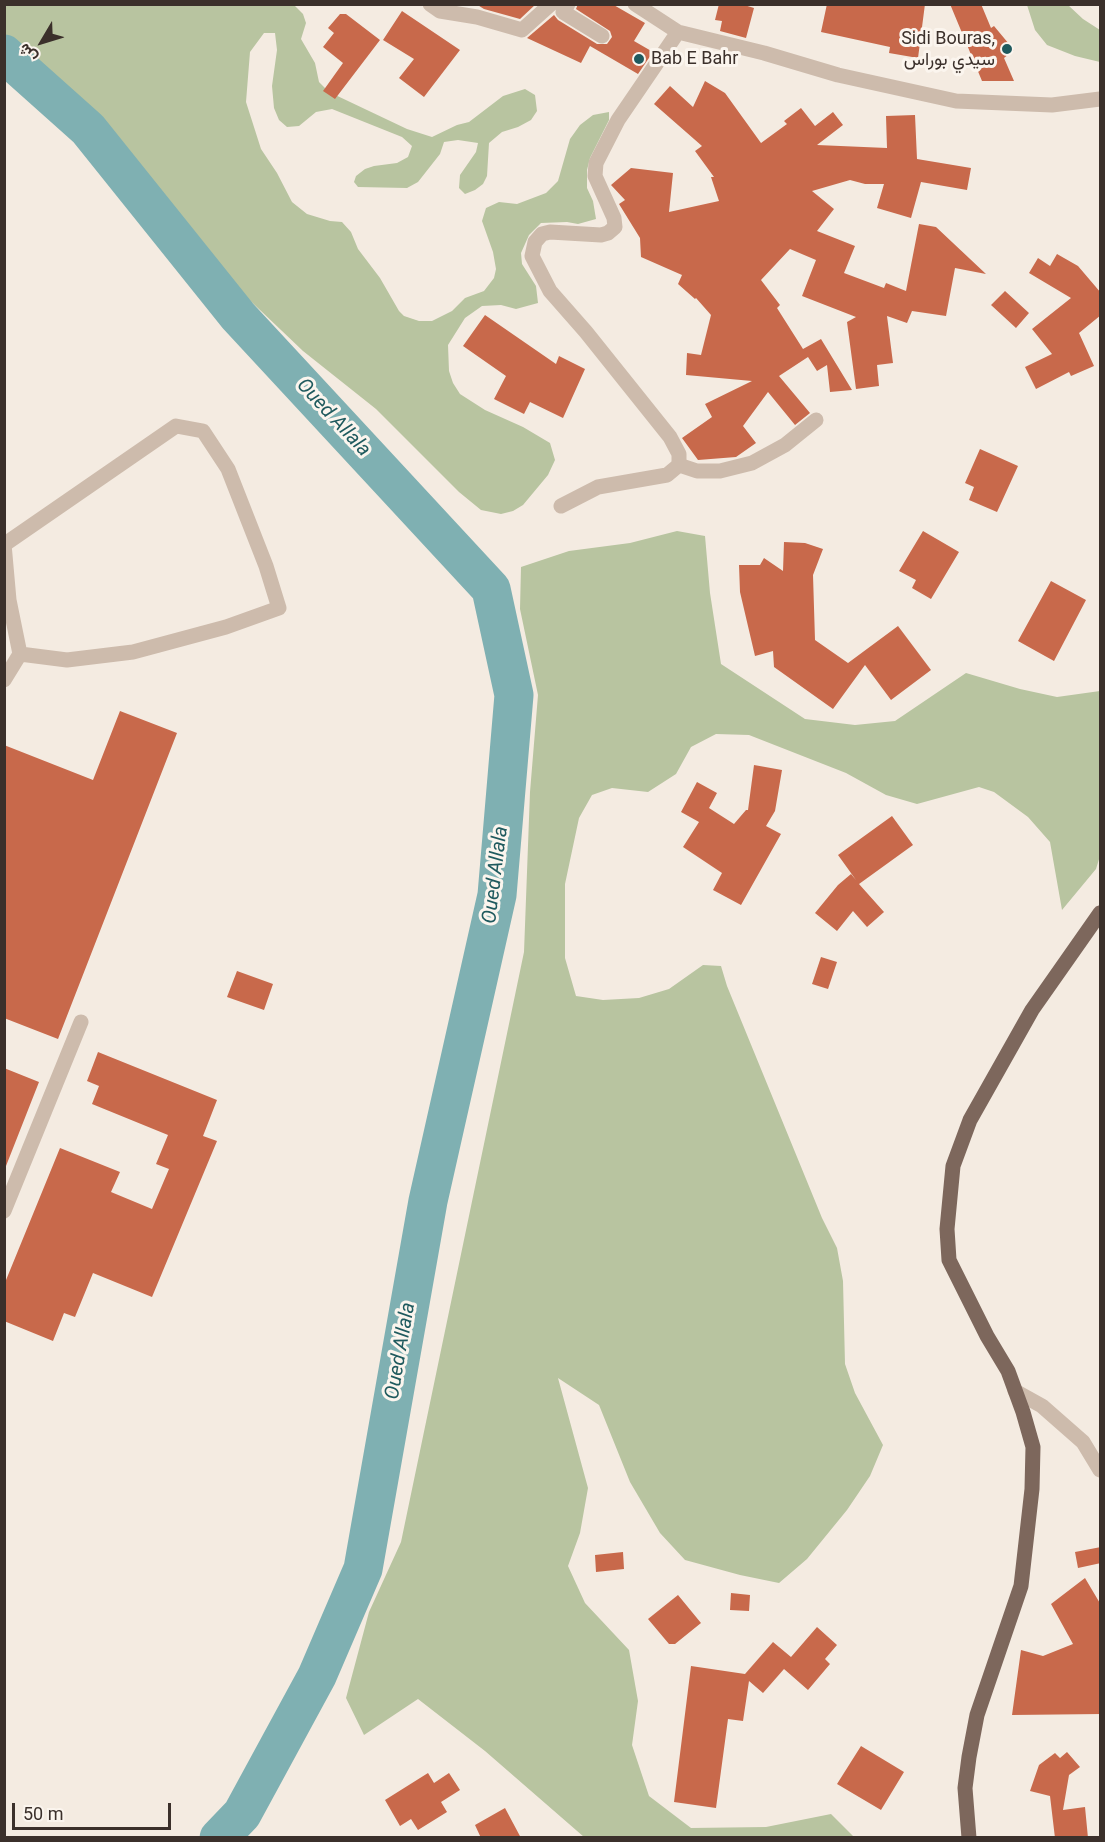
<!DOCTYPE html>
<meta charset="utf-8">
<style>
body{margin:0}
#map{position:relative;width:1105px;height:1842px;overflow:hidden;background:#f4ebe1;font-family:Roboto,Vazirmatn,sans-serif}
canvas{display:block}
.frame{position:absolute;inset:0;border:6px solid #3b302b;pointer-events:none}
.north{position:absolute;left:12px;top:12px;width:60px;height:60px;-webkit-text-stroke:4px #fbf5ee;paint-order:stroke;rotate:232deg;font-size:16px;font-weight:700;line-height:24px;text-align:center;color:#3b302b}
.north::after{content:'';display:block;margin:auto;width:21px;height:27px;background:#3b302b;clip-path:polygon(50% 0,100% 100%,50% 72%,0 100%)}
.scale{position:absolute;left:12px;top:1803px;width:159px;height:27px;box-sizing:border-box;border:3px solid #3b302b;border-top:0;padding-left:8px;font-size:18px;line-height:21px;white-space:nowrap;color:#3b302b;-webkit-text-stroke:4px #fbf5ee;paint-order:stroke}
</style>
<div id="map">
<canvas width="1105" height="1842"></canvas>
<div class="frame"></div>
<div class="north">ش</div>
<div class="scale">50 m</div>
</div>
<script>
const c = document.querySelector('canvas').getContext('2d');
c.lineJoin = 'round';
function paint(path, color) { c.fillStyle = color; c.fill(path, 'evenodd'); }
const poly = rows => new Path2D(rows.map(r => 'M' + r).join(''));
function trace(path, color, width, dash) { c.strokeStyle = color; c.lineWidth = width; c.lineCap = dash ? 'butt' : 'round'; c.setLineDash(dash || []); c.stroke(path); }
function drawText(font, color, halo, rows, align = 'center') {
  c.font = font + ' Roboto,Vazirmatn,sans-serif'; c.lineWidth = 6; c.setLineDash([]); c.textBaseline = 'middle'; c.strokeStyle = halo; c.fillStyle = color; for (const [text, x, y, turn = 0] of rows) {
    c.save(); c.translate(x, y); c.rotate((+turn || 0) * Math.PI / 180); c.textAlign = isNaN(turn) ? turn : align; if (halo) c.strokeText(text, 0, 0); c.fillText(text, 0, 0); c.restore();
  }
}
const green = poly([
 [4,5,289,5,295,6,303,14,306,23,301,39,315,63,319,82,329,92,407,129,432,137,457,125,469,122,503,96,525,89,535,95,537,111,531,120,518,127,502,132,489,143,487,176,483,184,475,190,465,194,459,188,460,175,476,152,478,143,458,140,444,142,440,154,418,182,407,188,358,187,354,182,356,176,365,169,374,166,397,163,408,157,412,146,402,137,332,109,316,112,299,126,287,127,279,120,274,108,272,86,277,50,275,33,264,33,250,52,246,102,261,149,277,173,292,202,307,214,330,221,342,222,351,232,358,249,380,278,399,311,404,316,419,321,432,321,452,311,465,298,484,291,494,278,496,269,493,252,482,221,486,208,499,202,517,204,546,193,558,181,570,139,580,125,593,115,609,112,609,120,590,158,587,170,587,188,593,201,596,219,578,224,567,222,541,223,529,235,521,253,522,264,536,286,538,303,516,309,501,305,482,306,465,318,448,345,449,371,453,383,460,394,485,410,523,427,550,443,555,460,548,475,523,505,513,511,501,514,481,510,459,492,376,409,303,351,239,290,184,229,131,158,33,60,5,34],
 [1027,5,1068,5,1083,19,1100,30,1100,62,1075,56,1047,45,1035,30],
 [677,531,705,536,710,593,721,664,805,719,855,725,895,721,966,673,1020,689,1057,697,1100,691,1100,856,1096,869,1062,910,1050,842,1028,817,994,792,979,787,917,804,886,795,846,773,749,735,716,734,691,747,676,774,648,792,612,788,592,795,579,818,565,884,565,958,576,996,603,1000,639,998,669,989,703,965,721,966,727,986,822,1218,837,1248,843,1281,845,1364,855,1393,883,1445,870,1476,847,1510,807,1559,779,1583,740,1575,685,1560,660,1533,630,1482,599,1405,558,1378,588,1488,580,1533,568,1566,585,1603,629,1650,638,1701,632,1745,649,1796,691,1828,766,1827,831,1814,854,1837,584,1837,485,1751,418,1699,364,1735,346,1698,369,1612,401,1542,524,952,530,792,538,695,520,609,521,567,569,551,630,543]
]);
const river = poly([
 [4,54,88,129,238,316,491,589,514,695,497,895,428,1201,363,1569,317,1676,242,1814,219,1838]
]);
const building = poly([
 [476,4,536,4,520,19,484,9],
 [578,4,612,4,645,23,634,41,653,52,638,74,590,46,581,63,527,38,554,15,558,20,597,44,607,44,612,37,610,31,576,9],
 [719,4,741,4,754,8,746,38,720,31,722,21,715,20],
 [827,4,925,4,918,58,889,53,890,47,821,32],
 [950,4,981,4,991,28,994,26,1014,50,1004,58,1014,81,982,81],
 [402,11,460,50,424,97,399,78,414,59,383,40],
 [340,14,346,14,380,40,335,99,323,91,343,63,323,47,334,33,328,28],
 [705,81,725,93,761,143,787,124,784,121,801,108,815,126,833,112,843,125,817,145,887,148,886,116,915,115,917,159,971,168,967,190,921,182,911,218,877,208,884,184,865,184,850,180,812,191,834,209,817,231,855,246,844,273,884,288,886,283,906,291,919,224,936,227,986,274,955,268,946,316,912,311,907,323,887,316,893,363,877,365,879,386,856,389,847,322,856,317,802,296,816,260,790,249,761,280,780,305,777,308,803,349,821,339,852,390,830,392,827,365,817,371,808,357,779,376,810,413,795,425,768,392,743,426,756,443,736,457,698,460,682,438,712,417,705,404,752,381,686,375,687,353,701,355,711,315,696,298,695,299,678,284,682,275,641,257,640,238,619,204,625,200,611,185,631,168,673,173,669,212,719,201,711,177,714,177,695,151,702,146,654,104,670,86,693,107],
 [1057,254,1078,266,1101,293,1101,315,1079,333,1094,366,1071,376,1069,372,1036,389,1025,367,1052,354,1032,329,1071,298,1029,273,1038,258,1050,266],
 [1005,291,1029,313,1016,328,991,305],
 [485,315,556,364,559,356,585,369,563,418,530,402,524,414,494,399,506,376,463,346],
 [980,449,1018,466,997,512,969,500,974,487,965,483],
 [923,531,959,552,931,599,912,588,916,580,899,571],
 [784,542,805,543,823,549,813,575,815,640,848,663,898,626,931,670,891,700,865,665,833,709,774,667,773,651,755,656,740,592,739,565,760,565,764,558,783,571],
 [1051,581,1086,600,1054,661,1018,641],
 [120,711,177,733,58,1039,4,1018,4,745,93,780],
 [754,765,782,770,775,811,766,826,781,834,741,905,713,890,722,873,683,847,699,822,681,812,697,782,717,793,709,808,734,824,746,810,748,810],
 [892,816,913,845,859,884,884,912,867,927,853,911,837,931,815,913,838,885,851,874,856,880,838,855],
 [821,957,837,962,828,989,812,984],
 [237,971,273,984,264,1010,227,997],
 [98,1052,217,1100,203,1136,217,1141,152,1297,93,1273,75,1317,64,1313,53,1341,4,1321,4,1285,60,1148,120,1172,111,1192,152,1209,169,1169,156,1164,168,1135,92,1104,99,1086,87,1081],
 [4,1068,39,1082,6,1166,4,1166],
 [1101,1547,1101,1563,1078,1568,1075,1552],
 [623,1552,624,1569,596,1572,595,1555],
 [1085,1578,1101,1605,1101,1714,1012,1715,1021,1650,1043,1656,1073,1644,1051,1604],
 [731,1593,750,1595,749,1611,730,1610],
 [678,1595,701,1623,675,1644,669,1644,648,1619],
 [817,1627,837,1645,825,1659,830,1664,808,1690,784,1669,763,1693,749,1681,743,1721,728,1719,716,1808,674,1802,691,1666,745,1674,773,1642,791,1657],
 [861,1746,904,1772,881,1810,837,1784],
 [1067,1752,1080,1767,1069,1775,1063,1810,1085,1807,1088,1838,1055,1838,1050,1796,1030,1791,1039,1765,1055,1753,1060,1758],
 [428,1773,434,1783,449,1773,460,1790,441,1802,447,1812,418,1830,411,1819,400,1826,385,1800],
 [505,1808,521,1838,481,1838,475,1825]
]);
const street = poly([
 [430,4,440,11,477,17,522,30,551,4],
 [568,4,563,12,602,36],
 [635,4,678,32,764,53,838,75,956,101,1052,105,1100,99],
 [679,465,697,471,720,471,752,463,785,445,816,420],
 [561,506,598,487,667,475,679,465,679,454,670,437,586,332,550,291,532,256,535,242,542,234,550,232,601,235,608,233,615,227,614,218,595,176,596,163,618,120,678,32],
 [4,544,9,600,20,654,4,680],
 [5,544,176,426,203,431,228,469,266,566,279,608,226,627,133,652,67,660,20,654],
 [4,1211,81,1022],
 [1015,1391,1042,1406,1083,1442,1100,1470]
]);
const primary = poly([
 [969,1838,965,1788,969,1757,977,1715,1021,1586,1032,1489,1033,1447,1023,1412,1008,1371,987,1336,949,1260,947,1229,953,1166,970,1120,1032,1010,1100,913]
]);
const markers = [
 [1007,49,6,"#1f5a5e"],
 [639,59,6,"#1f5a5e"]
];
const poiNames = [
 ["Sidi Bouras,",995,39],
 ["سيدي بوراس",995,60],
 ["Bab E Bahr",651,59,"left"]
];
const waterNames = [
 ["Oued Allala",333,418,47],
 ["Oued Allala",496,875,-83],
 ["Oued Allala",401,1351,-80]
];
paint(green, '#b8c4a0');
trace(river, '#7fb0b2', 39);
paint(building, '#c8694b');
trace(street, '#cdbbac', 15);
trace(primary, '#7d675c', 15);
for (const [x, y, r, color] of markers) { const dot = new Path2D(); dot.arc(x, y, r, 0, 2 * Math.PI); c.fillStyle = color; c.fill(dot); trace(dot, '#fbf5ee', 2); }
drawText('18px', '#3b302b', '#fbf5ee', poiNames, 'right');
drawText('italic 20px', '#1f5a5e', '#fbf5ee', waterNames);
</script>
